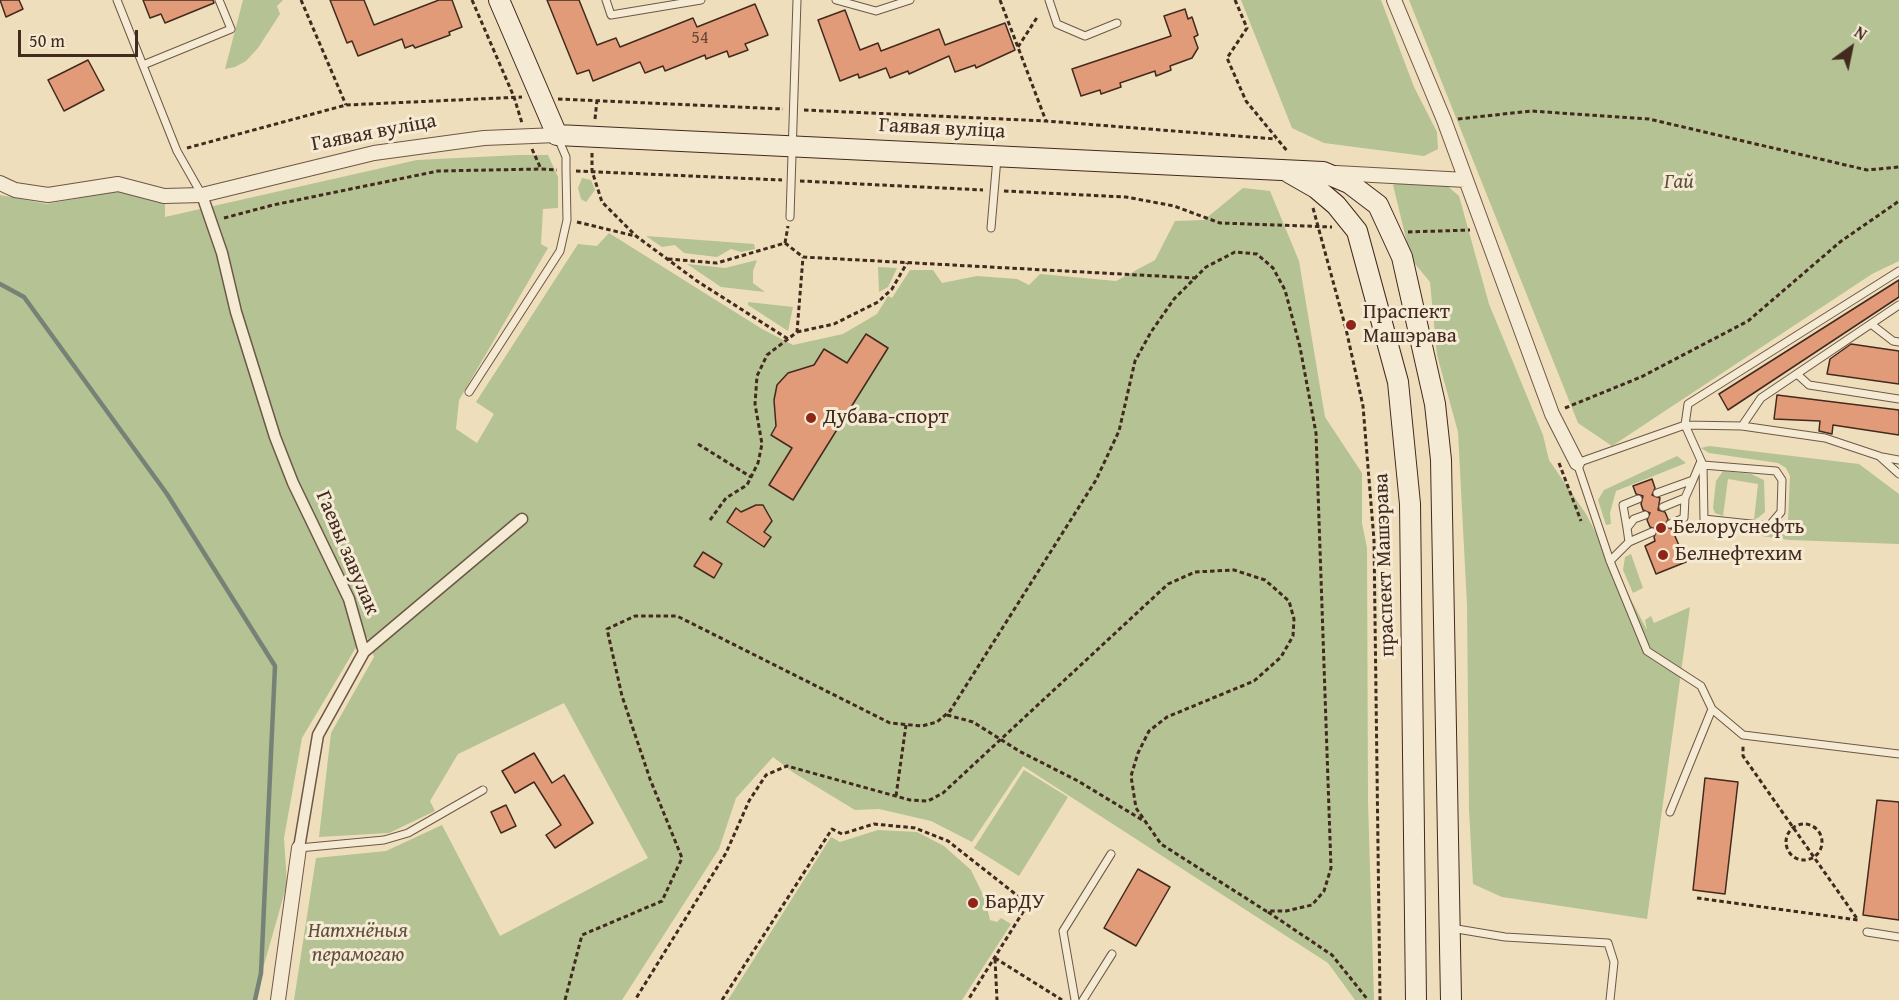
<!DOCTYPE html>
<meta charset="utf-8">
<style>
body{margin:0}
#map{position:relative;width:1899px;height:1000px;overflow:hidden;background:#efdebb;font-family:"Gentium Book Plus",serif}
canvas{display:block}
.north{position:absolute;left:1821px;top:18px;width:60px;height:60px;-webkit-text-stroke:4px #f5ead3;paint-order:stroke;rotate:33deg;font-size:16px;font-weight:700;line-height:24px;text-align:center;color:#422a1f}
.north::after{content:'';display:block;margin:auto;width:21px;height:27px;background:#422a1f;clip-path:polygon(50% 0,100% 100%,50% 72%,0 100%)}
.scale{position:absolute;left:18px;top:30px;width:120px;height:27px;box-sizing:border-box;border:3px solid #422a1f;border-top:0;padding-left:8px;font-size:18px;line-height:21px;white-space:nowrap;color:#422a1f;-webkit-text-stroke:4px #f5ead3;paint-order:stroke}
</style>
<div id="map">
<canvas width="1899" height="1000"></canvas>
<div class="north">N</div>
<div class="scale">50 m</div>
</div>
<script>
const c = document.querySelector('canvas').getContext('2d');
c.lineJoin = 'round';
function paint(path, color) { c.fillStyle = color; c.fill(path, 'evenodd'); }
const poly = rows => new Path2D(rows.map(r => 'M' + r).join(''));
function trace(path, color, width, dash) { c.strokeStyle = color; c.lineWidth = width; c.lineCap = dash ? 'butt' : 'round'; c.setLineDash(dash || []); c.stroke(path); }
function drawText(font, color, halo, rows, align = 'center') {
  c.font = font + ' "Gentium Book Plus",serif'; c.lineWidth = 6; c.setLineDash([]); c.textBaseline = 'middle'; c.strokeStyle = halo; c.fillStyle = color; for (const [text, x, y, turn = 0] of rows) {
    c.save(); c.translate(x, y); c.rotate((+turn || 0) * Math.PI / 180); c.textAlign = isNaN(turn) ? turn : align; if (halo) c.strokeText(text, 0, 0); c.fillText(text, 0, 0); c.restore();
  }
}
const green = poly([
 [243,0,283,0,277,6,280,14,258,48,246,61,235,67,225,69],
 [1241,0,1381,0,1414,87,1437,132,1438,149,1424,156,1324,143,1292,128],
 [1409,0,1899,0,1899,261,1872,274,1612,446,1578,423],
 [519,155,548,155,558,177,558,208,543,209,541,244,548,248,459,400,456,429,477,443,494,414,476,402,578,244,597,246,609,233,762,329,793,345,843,334,877,314,888,296,892,298,910,270,933,270,942,283,977,276,1017,279,1029,285,1040,274,1116,281,1155,260,1175,221,1204,220,1243,188,1270,191,1299,261,1325,417,1362,473,1362,523,1367,548,1368,802,1374,1000,1355,1000,1328,963,1023,766,972,842,931,821,879,809,855,810,794,773,773,757,736,798,719,849,622,1000,294,1000,316,858,386,851,442,825,500,936,648,858,564,703,458,754,430,801,435,811,389,833,319,837,331,733,374,657,367,637,355,649,302,738,284,838,287,884,254,1000,0,1000,0,195,47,204,123,190,165,203,165,217,417,160],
 [1430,171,1459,196,1489,304,1543,435,1549,460,1586,514,1647,630,1645,620,1651,616,1654,623,1690,607,1647,919,1502,897,1473,884,1469,809,1467,605,1458,432,1437,355,1430,282,1411,259,1393,185],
 [582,178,591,180,595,190,586,202,581,199,578,188],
 [646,236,754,244,755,249,741,252,731,249,717,257,684,253,675,245,662,247],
 [757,260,753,271,753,283,765,292,721,287,687,264,725,268],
 [878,267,897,268,888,287,879,292],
 [748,302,793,307,788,331,748,305],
 [1709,446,1859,464,1899,494,1899,544,1790,540,1704,528,1709,523,1777,532,1788,522,1790,476,1786,468,1778,463,1709,453,1701,448],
 [1677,456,1686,463,1616,491,1610,513,1611,524,1606,525,1598,500,1604,490],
 [1723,471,1751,474,1764,480,1765,512,1759,517,1754,520,1758,484,1728,479,1723,516,1715,513,1713,508,1716,481],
 [1631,554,1643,588,1633,593,1623,570,1625,557],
 [1024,770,1068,797,1019,876,974,848],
 [878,830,917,832,944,846,971,870,985,899,990,920,997,922,1001,918,1011,924,962,1000,728,1000,831,837,840,842]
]);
const stream = poly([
 [0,284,24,297,167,494,275,666,261,973,255,1000]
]);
const building = poly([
 [0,0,19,0,23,9,6,17,0,0],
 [143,0,213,0,214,3,165,23,161,14,150,18,143,0],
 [330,0,364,0,374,25,439,0,452,0,462,27,449,32,450,35,415,48,413,45,405,48,402,39,358,56,352,41,347,43,330,0],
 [547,0,579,0,597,45,616,38,620,47,693,18,697,27,755,4,768,35,745,44,748,50,729,57,727,51,706,59,705,55,665,71,663,66,645,73,640,62,593,81,589,70,577,74,547,0],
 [1185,9,1188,19,1192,17,1198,35,1194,37,1198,48,1192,58,1170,66,1171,70,1156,76,1155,71,1120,83,1121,87,1101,94,1100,90,1081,96,1072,69,1171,36,1164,16,1185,9],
 [845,10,860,50,878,43,881,51,939,29,945,45,1005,23,1015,50,976,68,975,65,955,72,949,56,909,74,908,71,890,78,886,68,859,78,858,74,840,81,818,20,845,10],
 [88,60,104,90,64,111,48,80,88,60],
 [1899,280,1899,297,1728,410,1719,394,1899,280],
 [866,334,888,348,793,500,769,485,792,448,771,435,776,426,774,400,777,385,788,373,814,365,824,349,847,363,866,334],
 [1851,344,1899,351,1899,384,1827,374,1830,359,1851,344],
 [1777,395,1899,410,1899,435,1833,425,1832,434,1819,431,1820,421,1774,419,1777,395],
 [1652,479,1655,488,1652,495,1660,498,1658,510,1665,512,1668,519,1665,526,1672,529,1686,562,1656,574,1645,546,1655,541,1654,537,1657,530,1650,527,1647,520,1650,513,1643,510,1641,504,1643,496,1636,494,1633,486,1652,479],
 [756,505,763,505,772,521,764,532,771,537,764,547,727,522,736,508,741,512,756,505],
 [703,552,722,564,714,578,694,566,703,552],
 [534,753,552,783,564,775,593,823,555,848,546,835,561,825,534,782,515,793,502,771,534,753],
 [1705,778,1738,782,1725,894,1693,890,1705,778],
 [1877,800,1899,802,1899,920,1863,915,1877,800],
 [506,805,516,826,501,833,491,812,506,805],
 [1138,869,1170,887,1136,946,1104,928,1138,869]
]);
const path = poly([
 [301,0,346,105],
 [472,0,514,97,522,123],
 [1000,0,1046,121],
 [1235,0,1247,28,1227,58,1246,101,1288,152],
 [1018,47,1038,16],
 [558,99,783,109],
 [804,110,1046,121,1276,139],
 [595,119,597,100],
 [1458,119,1531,111,1649,119,1867,170,1899,167],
 [187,148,346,105,522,97],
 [532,149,541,169,557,170],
 [592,153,592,171,602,202,636,236,697,281,788,339],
 [576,171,782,180],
 [800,181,983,190],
 [1004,191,1126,197,1174,206,1220,223,1332,227],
 [1313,208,1346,329,1363,406,1374,540,1380,1000],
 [224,218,273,205,438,171,541,169],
 [577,222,635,236],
 [1408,232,1470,230],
 [785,243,803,257,1195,278],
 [668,259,717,263,785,243,788,226],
 [797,332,834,324,878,302,892,289,907,263],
 [1565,408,1641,377,1748,321,1840,242,1899,201],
 [698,444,751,477],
 [1559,463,1581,521],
 [710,520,726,498,747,485,758,463,762,444,755,404,757,376,767,355,797,332,803,257],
 [947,715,973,722,1019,751,1078,781,1144,821],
 [896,796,906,725],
 '1786 842a18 18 0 1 1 36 0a18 18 0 1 1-36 0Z',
 [1697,898,1858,920,1743,756,1743,746],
 [1268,912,1332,955,1368,1000],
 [995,958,1062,1000],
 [995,959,997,1000],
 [565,1000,582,935,662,901,682,858,650,779,622,696,607,629,635,616,677,616,890,723,922,726,937,722,950,711,1096,480,1119,431,1135,361,1151,332,1174,299,1206,267,1235,252,1257,254,1273,268,1285,290,1300,347,1316,433,1331,868,1324,891,1312,905,1286,911,1266,911,1161,844,1136,808,1131,776,1138,753,1149,731,1167,717,1254,681,1281,657,1293,636,1294,619,1289,601,1265,580,1234,570,1195,572,1168,584,943,793,928,801,910,800,787,766,766,775,749,801,726,853,635,1000],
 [722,1000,832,829,842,834,874,824,915,828,948,841,1028,904,968,1000]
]);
const service = poly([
 [117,0,177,151,202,195],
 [606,0,611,15,701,0],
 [836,0,876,11,910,0],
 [1049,0,1057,24,1085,36,1117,23],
 [143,65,231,29,219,0],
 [790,217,797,0],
 [991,228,997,158],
 [1871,324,1893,341,1899,342],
 [1797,374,1809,385,1899,399],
 [469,392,560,251,567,220,566,170,566,157,558,138],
 [1742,426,1761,398,1899,305],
 [1882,457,1899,460],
 [1703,465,1704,519,1769,526,1781,512,1782,480,1776,471,1703,465,1685,425,1688,404,1899,271],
 [1899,474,1879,456,1825,438,1742,426,1685,425,1577,463,1610,561,1647,651,1701,686,1712,709,1743,735,1899,754],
 [1657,493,1693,480,1701,461],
 [1638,499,1623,505,1627,528,1634,519,1645,515],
 [1663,507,1685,498,1693,480],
 [1670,524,1684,518,1685,498],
 [1627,528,1629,542,1652,532],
 [1610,561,1629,542],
 [1670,812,1712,709],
 [299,848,384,840,408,833,483,790],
 [1451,928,1505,937,1608,943,1614,962,1610,1000],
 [1867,932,1899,937],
 [1075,1000,1063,931,1111,854],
 [1083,1000,1112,954]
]);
const pedestrian = poly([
 [202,195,222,253,236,312,275,437,293,483,349,599,364,652,318,735,299,848],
 [364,652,522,519]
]);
const minor = poly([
 [1394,0,1444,120,1552,414,1577,463],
 [1336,173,1466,180],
 [0,183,15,190,48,195,118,184,164,196,202,195,374,153,484,138,557,135],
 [278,1000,299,848]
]);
const secondary = poly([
 [499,0,557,135,1323,172,1349,183,1378,205,1402,257,1435,404,1441,460,1451,1000],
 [1288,172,1316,188,1336,205,1357,231,1398,382,1410,504,1416,1000]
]);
const markers = [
 [1351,325,6,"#8f2418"],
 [811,418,6,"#8f2418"],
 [1661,528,6,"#8f2418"],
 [1663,555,6,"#8f2418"],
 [973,903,6,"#8f2418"]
];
const numberNames = [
 ["54",700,38]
];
const streetNames = [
 ["Гаявая вуліца",942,129,3],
 ["Гаявая вуліца",374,133,-11],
 ["Гаевы завулак",347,553,67],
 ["праспект Машэрава",1385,565,-92]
];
const parkNames = [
 ["Гай",1679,183],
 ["Натхнёныя",358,932],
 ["перамогаю",358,956]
];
const poiNames = [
 ["Праспект",1363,313],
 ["Машэрава",1363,337],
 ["Дубава-спорт",823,418],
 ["Белоруснефть",1673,528],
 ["Белнефтехим",1675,555],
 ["БарДУ",985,903]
];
paint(green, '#b4c294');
trace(stream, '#778277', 4.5);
paint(building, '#e29b78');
trace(building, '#422a1f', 1.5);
trace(service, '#6d5746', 9);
trace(pedestrian, '#6d5746', 13);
trace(minor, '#6d5746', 16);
trace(secondary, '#422a1f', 22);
trace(path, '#422a1f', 3, [4.5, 3]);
trace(service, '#f5ead3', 7);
trace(pedestrian, '#f5ead3', 10);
trace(minor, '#f5ead3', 14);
trace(secondary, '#f5ead3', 20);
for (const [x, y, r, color] of markers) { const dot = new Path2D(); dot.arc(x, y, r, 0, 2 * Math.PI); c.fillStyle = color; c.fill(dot); trace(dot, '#f5ead3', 2); }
drawText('18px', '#6a4635', null, numberNames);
drawText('21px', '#422a1f', '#f5ead3', streetNames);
drawText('italic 21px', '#5e503c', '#f5ead3', parkNames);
drawText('21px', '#422a1f', '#f5ead3', poiNames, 'left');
</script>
